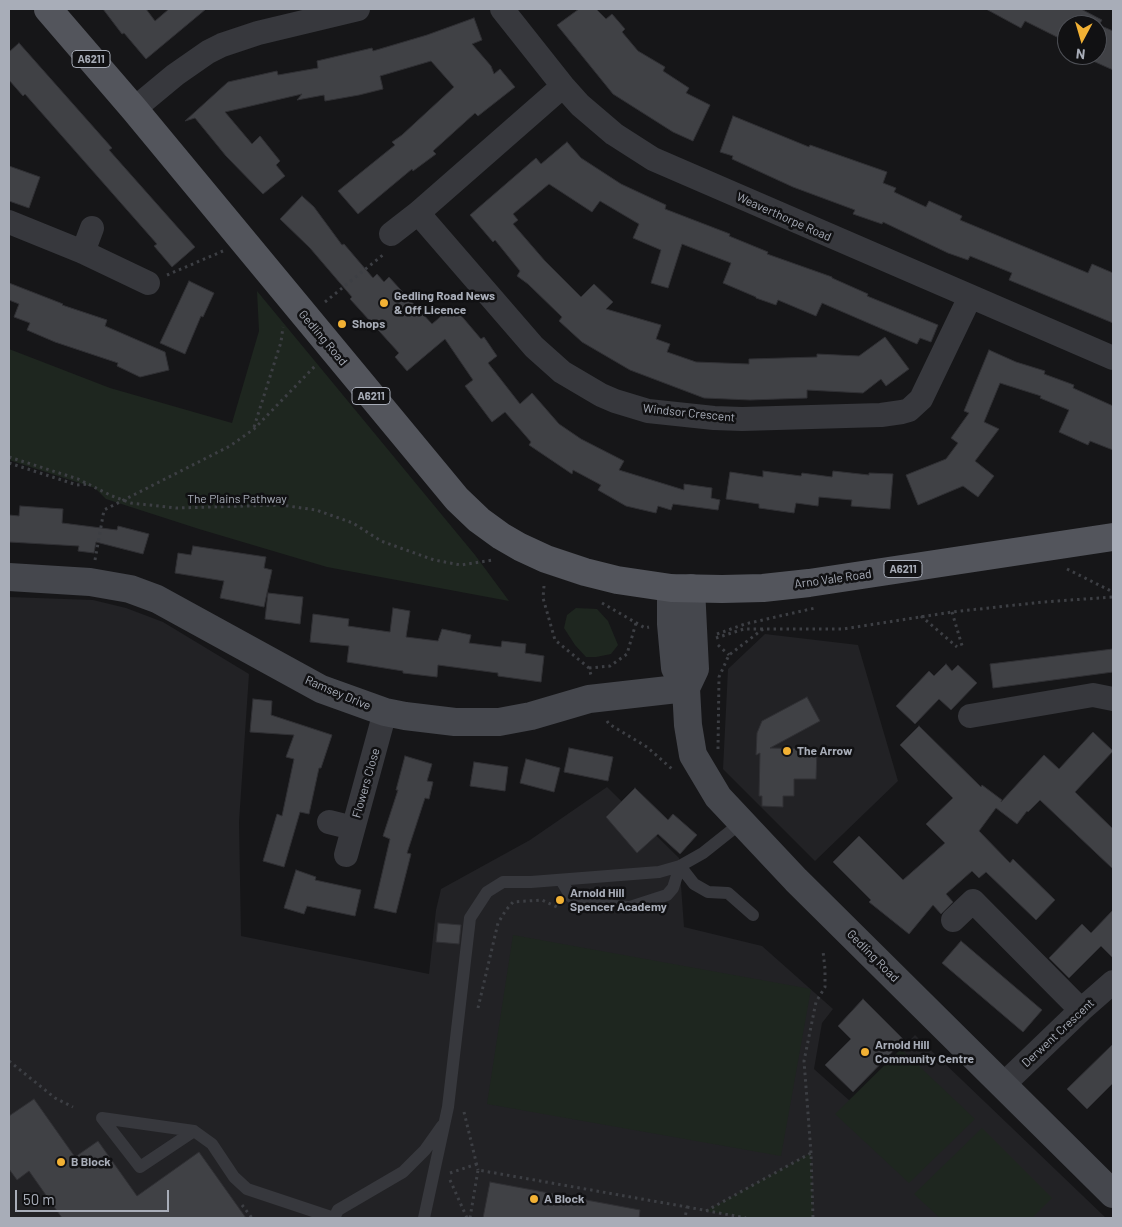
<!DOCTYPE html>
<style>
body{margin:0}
#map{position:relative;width:1122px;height:1227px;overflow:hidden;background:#161618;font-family:Barlow,sans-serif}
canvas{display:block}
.frame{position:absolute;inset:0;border:10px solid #a8adb8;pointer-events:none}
.north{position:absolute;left:1057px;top:15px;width:50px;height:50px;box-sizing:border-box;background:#111113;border:1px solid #4d4f55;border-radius:50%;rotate:186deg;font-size:14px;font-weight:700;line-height:20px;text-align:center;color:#a8adb8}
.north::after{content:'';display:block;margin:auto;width:18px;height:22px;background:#f2b134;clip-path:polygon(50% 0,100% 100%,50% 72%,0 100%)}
.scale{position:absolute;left:15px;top:1190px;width:154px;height:22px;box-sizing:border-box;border:2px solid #a8adb8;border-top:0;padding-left:6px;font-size:15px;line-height:18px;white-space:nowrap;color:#a8adb8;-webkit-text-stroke:4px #111113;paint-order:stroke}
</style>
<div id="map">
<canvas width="1122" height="1227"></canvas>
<div class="frame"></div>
<div class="north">N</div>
<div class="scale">50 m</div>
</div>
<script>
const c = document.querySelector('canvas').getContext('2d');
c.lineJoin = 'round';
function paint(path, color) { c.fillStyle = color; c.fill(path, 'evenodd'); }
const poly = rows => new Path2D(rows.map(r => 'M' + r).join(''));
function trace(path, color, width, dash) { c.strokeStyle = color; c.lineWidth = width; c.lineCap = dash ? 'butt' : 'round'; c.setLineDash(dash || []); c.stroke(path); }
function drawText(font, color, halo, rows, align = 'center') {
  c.font = font + ' Barlow,sans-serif'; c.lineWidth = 5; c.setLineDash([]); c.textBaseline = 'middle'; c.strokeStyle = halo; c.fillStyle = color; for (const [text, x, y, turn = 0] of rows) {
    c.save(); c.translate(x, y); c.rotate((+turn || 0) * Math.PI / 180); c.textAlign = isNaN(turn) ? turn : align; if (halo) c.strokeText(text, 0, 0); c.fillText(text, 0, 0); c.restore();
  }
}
const built = poly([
 [9,597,93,600,126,608,163,622,249,674,239,822,241,936,429,974,436,910,441,889,530,840,607,787,679,858,684,927,762,946,833,1009,822,1023,814,1069,850,1101,915,1035,1106,1218,9,1218],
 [765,634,858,645,898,781,815,861,723,769,728,669]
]);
const green = poly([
 [257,291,475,555,509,601,327,567,199,529,106,499,95,488,9,460,9,349,110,388,232,423,259,331],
 [576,608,597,609,608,621,618,645,611,654,596,657,586,657,575,645,564,628,567,615],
 [513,935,811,989,781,1156,487,1104],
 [901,1049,975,1119,909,1183,835,1114],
 [982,1128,1052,1198,1032,1218,940,1218,914,1194],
 [811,1153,813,1218,746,1218,706,1211]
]);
const building = poly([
 [103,9,146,9,155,21,169,9,206,9,146,59,124,33,122,34,103,9],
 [579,9,596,9,606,19,612,14,625,29,622,32,638,51,665,67,663,71,689,88,686,93,710,105,693,141,673,132,613,94,557,25,579,9],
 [986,9,1081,9,1102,20,1099,25,1113,31,1113,70,1093,61,1094,59,1087,55,1097,55,1097,25,1067,25,1067,45,1062,42,1063,40,1025,21,1021,28,986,9],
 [474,18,482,40,472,44,491,66,494,74,500,69,515,87,478,116,475,113,433,151,436,154,413,171,412,169,358,214,338,191,395,145,392,142,402,135,454,87,431,61,380,76,383,89,359,95,325,101,324,95,297,100,302,94,225,112,252,144,260,136,280,161,276,165,285,176,263,194,226,156,195,118,185,121,228,82,277,71,278,75,318,68,317,61,372,48,373,51,427,35,474,18],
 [19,43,112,148,109,150,195,247,172,267,154,246,157,244,25,94,23,96,9,80,9,52,19,43],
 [733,116,809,147,810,145,887,172,883,183,896,188,894,192,926,207,929,201,962,216,960,220,1088,273,1092,264,1113,273,1113,323,1009,280,1012,273,970,256,968,260,948,253,883,222,882,224,853,214,855,210,793,187,732,159,733,156,720,152,733,116],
 [567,142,581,158,621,184,666,205,665,209,730,234,729,236,768,252,767,254,832,277,832,278,868,294,867,296,938,325,931,342,920,338,917,344,822,303,816,316,778,300,776,305,756,298,756,297,723,283,731,263,682,244,668,288,651,283,661,250,633,238,639,224,600,201,592,212,549,184,513,214,518,220,513,224,545,261,581,297,594,284,613,302,606,309,661,325,656,339,670,344,667,352,696,362,749,364,749,359,817,357,817,354,859,356,885,337,909,369,886,386,881,379,863,393,807,390,807,398,750,400,704,398,630,370,582,342,559,321,562,317,528,284,517,276,520,271,495,240,493,242,470,215,536,158,541,164,567,142],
 [9,166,40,177,29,208,9,201,9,166],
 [302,196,314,207,342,245,344,244,373,278,377,274,384,282,389,277,432,324,453,306,481,339,484,337,497,356,488,363,520,404,532,393,559,424,581,439,624,461,619,470,684,490,684,484,712,488,711,498,720,500,718,510,673,504,671,510,658,506,656,513,626,506,598,490,601,485,573,470,572,474,529,445,531,442,505,412,492,422,465,386,473,380,445,339,407,371,395,357,399,353,350,299,352,297,310,248,280,219,302,196],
 [189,281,214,293,203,317,201,316,185,354,160,343,189,281],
 [9,283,63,304,62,305,107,320,105,326,165,352,169,370,140,377,117,366,118,363,55,342,27,330,30,323,14,317,19,304,9,300,9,283],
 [989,350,1016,362,1045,371,1044,374,1074,385,1073,388,1113,406,1113,450,1090,441,1088,445,1059,432,1069,410,1040,398,1041,396,1000,383,984,422,999,429,975,461,994,476,978,497,963,486,918,505,906,475,946,459,958,443,951,438,969,413,964,411,989,350],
 [763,471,801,476,802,473,832,477,833,471,869,475,869,473,893,474,890,509,851,506,852,500,819,497,818,506,796,503,794,513,759,508,759,504,726,499,730,472,763,477,763,471],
 [20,506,63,509,62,523,117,530,118,526,149,534,143,554,96,542,94,553,78,551,79,546,9,542,9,515,19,516,20,506],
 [193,546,266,557,264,568,272,570,264,607,220,598,224,581,175,573,178,553,191,555,193,546],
 [268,593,303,597,300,624,265,619,268,593],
 [393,608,410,611,406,637,438,641,442,629,471,635,469,643,501,647,502,641,526,644,525,653,544,656,541,682,498,676,498,673,438,665,437,677,403,673,403,671,347,662,349,646,310,642,313,614,349,619,348,626,390,632,393,608],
 [1113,649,1113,672,993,688,990,664,1113,649],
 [946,664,952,671,958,665,977,683,951,710,939,699,915,724,896,706,929,671,934,676,946,664],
 [807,697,820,721,770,748,817,749,816,779,794,779,794,796,783,796,783,807,762,806,762,796,759,796,760,753,756,755,757,733,762,721,807,697],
 [253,699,272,701,271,715,332,735,321,768,319,768,309,814,300,812,284,867,263,861,277,814,282,816,294,759,286,757,294,735,250,732,253,699],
 [919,726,981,787,982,785,1002,800,1001,802,1044,755,1059,769,1093,732,1113,751,1075,792,1113,829,1113,869,1040,800,1028,812,1027,811,1017,824,996,808,979,831,1010,863,1013,859,1055,900,1036,920,986,872,979,878,972,871,946,894,953,902,941,914,933,905,909,934,869,902,871,900,833,862,859,836,903,880,945,843,926,824,953,798,900,745,919,726],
 [569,748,613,757,608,781,564,772,569,748],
 [405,756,432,764,427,781,433,782,429,799,425,798,407,853,411,854,396,913,374,908,390,839,383,836,398,790,396,790,405,756],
 [526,759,560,768,554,792,520,783,526,759],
 [474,762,508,767,505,791,470,786,474,762],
 [635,788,668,820,673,814,697,835,680,854,658,834,637,853,606,817,635,788],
 [296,870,316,877,315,880,361,890,355,916,307,906,304,914,284,908,296,870],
 [1113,910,1113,958,1101,946,1069,978,1049,958,1082,924,1091,933,1113,910],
 [438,923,461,925,459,944,436,942,438,923],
 [961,941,1042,1010,1023,1032,942,963,961,941],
 [863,999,904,1040,853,1092,825,1065,851,1039,838,1026,863,999],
 [1113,1044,1113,1083,1087,1109,1067,1089,1113,1044],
 [34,1099,75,1157,98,1141,137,1196,199,1152,246,1218,62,1218,29,1171,17,1180,9,1169,9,1116,34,1099],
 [490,1182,640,1210,639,1218,483,1218,490,1182]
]);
const path = poly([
 [167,275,223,251],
 [325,302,384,254],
 [254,427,281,342,283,327],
 [9,457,78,479,112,496,131,503,176,508,281,505,316,510,353,523,381,541,434,560,461,565,493,560],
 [9,463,77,485,88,484],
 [95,560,104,510,230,446,254,429,317,364],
 [1067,569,1113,592],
 [544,586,543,598,555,640,589,668,591,675],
 [602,603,645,628,649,627],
 [952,612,963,649],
 [921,616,957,647],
 [717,634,745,624,815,608],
 [716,638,744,629,763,629],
 [718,645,729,655],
 [589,668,610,666,627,654,636,623],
 [607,721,609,724,647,747,672,769],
 [718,749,719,677,729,655,763,629,843,629,952,612,1043,602,1113,597],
 [478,1008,498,923,506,910,513,902,542,900,557,907],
 [9,1061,55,1098,73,1107],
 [464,1112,478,1170],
 [811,1153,804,1061,816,1002,825,987,825,969,823,951],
 [450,1173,477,1164],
 [450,1180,467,1218],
 [242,1205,252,1218],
 [687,1207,746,1218],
 [706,1211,811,1153,813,1218],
 [470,1218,478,1170,687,1207,685,1218]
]);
const lane = poly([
 [680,866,694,884,708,892,728,893,753,915],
 [561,880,571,897,582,904,630,907,667,895,673,888,680,866],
 [194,1131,140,1167,102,1118,194,1131,212,1144,234,1177,247,1189,334,1218],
 [334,1218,338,1210,403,1172,425,1150,442,1126],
 [424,1218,448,1107,470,918,487,892,503,882,531,882,659,872,680,866,703,853,742,822]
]);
const street = poly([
 [502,9,563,86,580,105,614,134,653,159,1113,358],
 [563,86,418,213,534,347,562,372,601,395,615,401,648,411,714,418,742,419,881,415,902,412,909,410,921,399,970,297],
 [134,109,175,75,208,52,222,45,258,33,358,9],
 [9,222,83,252,148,283],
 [391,234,418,213],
 [83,252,92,228],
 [970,716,1093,695,1113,699],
 [329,822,353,828],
 [346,855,385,712],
 [953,920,973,901,1081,1010],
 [1004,1084,1081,1010,1113,982]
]);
const secondary = poly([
 [9,577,90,582,130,589,157,599,321,689,385,712,405,716,455,722,499,722,531,716,589,699,686,688],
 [671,588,671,624,675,668,686,688],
 [691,588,695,669,686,688,688,725,693,755,718,797,796,880,1113,1194]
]);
const primary = poly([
 [48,9,134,109,457,499,479,520,501,536,520,547,546,559,585,572,617,580,671,588,722,589,763,588,809,583,1113,537]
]);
const markers = [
 [384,303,5,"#f2b134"],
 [342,324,5,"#f2b134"],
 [787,751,5,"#f2b134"],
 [560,900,5,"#f2b134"],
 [865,1052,5,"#f2b134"],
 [61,1162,5,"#f2b134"],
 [534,1199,5,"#f2b134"]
];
const shields = [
 [91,59,38],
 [371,396,38],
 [903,569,38]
];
const shieldNames = [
 ["A6211",91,59],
 ["A6211",371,396],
 ["A6211",903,569]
];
const streetNames = [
 ["Weaverthorpe Road",784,217,24],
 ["Gedling Road",323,338,50],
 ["Windsor Crescent",689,413,6],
 ["The Plains Pathway",237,499],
 ["Arno Vale Road",833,579,-8],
 ["Ramsey Drive",338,693,23],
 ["Flowers Close",366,783,-74],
 ["Gedling Road",873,956,45],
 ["Derwent Crescent",1058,1033,-43]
];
const poiNames = [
 ["Gedling Road News",394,296],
 ["& Off Licence",394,310],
 ["Shops",352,324],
 ["The Arrow",797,751],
 ["Arnold Hill",570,893],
 ["Spencer Academy",570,907],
 ["Arnold Hill",875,1045],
 ["Community Centre",875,1059],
 ["B Block",71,1162],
 ["A Block",544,1199]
];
paint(built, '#222225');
paint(green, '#1e261f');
paint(building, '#404145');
trace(building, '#303034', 1);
trace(path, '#3d3f44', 3, [2.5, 4]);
trace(lane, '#37383d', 12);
trace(street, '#37383d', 24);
trace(secondary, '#45474d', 28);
trace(primary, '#53555c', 28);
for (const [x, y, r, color] of markers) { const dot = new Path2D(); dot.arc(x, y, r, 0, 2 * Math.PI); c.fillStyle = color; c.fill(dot); trace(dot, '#111113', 2); }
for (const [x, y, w] of shields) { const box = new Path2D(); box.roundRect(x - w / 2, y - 8.5, w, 17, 4); c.fillStyle = '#111113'; c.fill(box); trace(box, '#a8adb8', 1); }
drawText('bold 11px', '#a8adb8', null, shieldNames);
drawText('12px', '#a8adb8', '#111113', streetNames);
drawText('bold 12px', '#a8adb8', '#111113', poiNames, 'left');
</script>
